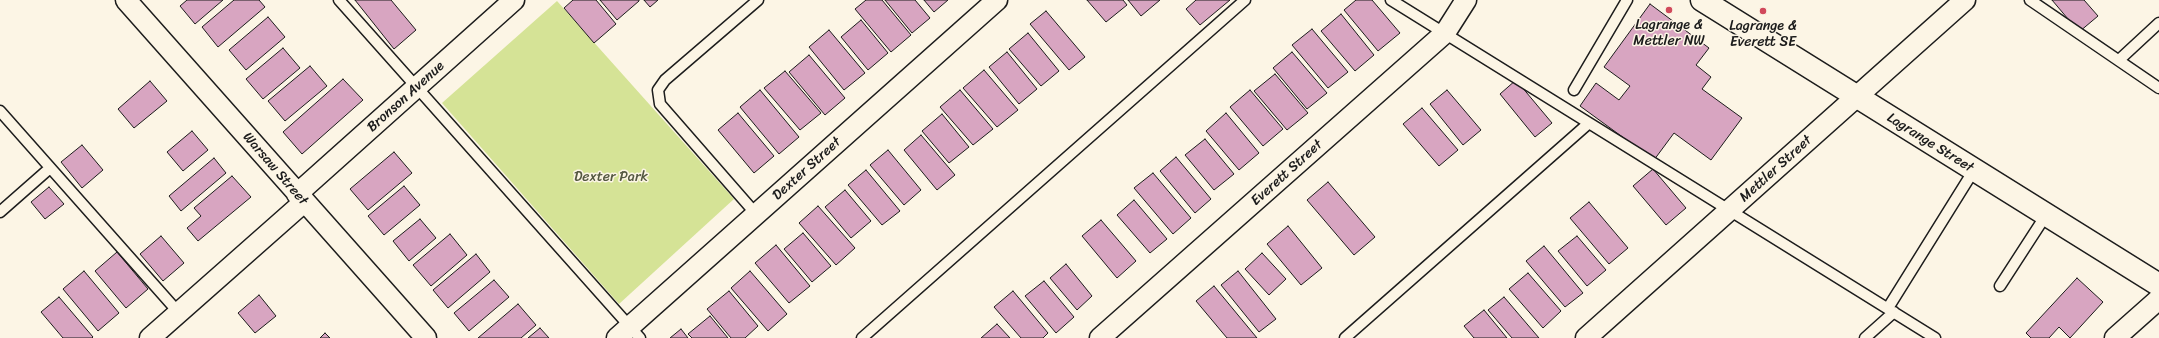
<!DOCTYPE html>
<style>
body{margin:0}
canvas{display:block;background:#fcf5e5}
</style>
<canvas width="2159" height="338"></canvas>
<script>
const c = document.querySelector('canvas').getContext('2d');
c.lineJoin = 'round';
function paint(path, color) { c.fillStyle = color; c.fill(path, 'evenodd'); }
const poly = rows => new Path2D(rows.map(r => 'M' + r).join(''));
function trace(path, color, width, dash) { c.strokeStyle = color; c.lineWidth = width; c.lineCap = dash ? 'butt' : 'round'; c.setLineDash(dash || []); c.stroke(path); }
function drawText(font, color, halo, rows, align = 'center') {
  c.font = font + ' Sriracha,sans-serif'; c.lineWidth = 3; c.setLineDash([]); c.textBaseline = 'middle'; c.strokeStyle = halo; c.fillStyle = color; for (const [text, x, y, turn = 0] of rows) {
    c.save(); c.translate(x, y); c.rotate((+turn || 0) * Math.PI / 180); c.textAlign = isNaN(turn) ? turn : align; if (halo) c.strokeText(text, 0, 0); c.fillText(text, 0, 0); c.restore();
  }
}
const green = poly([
 [557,1,734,199,619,304,442,103]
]);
const building = poly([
 [187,0,223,0,195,24,180,6,187,0],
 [234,0,259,0,265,7,218,47,202,27,234,0],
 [355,0,391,0,416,30,394,49,355,0],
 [573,0,596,0,616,24,594,43,564,8,573,0],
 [600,0,639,0,639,1,617,20,600,0],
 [644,0,658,0,650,7,644,0],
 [866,0,882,0,911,35,891,52,855,9,866,0],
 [885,0,915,0,930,18,912,33,885,0],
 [924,0,948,0,934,12,924,0],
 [1087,0,1123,0,1127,5,1106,22,1087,0],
 [1128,0,1160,0,1141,16,1128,0],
 [1196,0,1230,0,1200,25,1186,9,1196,0],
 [1356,0,1372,0,1400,33,1378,51,1344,10,1356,0],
 [2052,0,2084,0,2098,16,2079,32,2052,0],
 [1650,4,1709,48,1696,65,1711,77,1702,89,1742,118,1711,160,1674,133,1654,160,1580,106,1596,83,1619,100,1630,86,1604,67,1650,4],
 [1046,11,1085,57,1069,70,1030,24,1046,11],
 [1341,14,1374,55,1355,71,1321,31,1341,14],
 [268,17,285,37,246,70,229,50,268,17],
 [861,20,888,53,868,70,841,37,861,20],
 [1312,29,1348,72,1328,88,1292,45,1312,29],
 [829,30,865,73,844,90,809,47,829,30],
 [1028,33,1059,71,1041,86,1009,49,1028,33],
 [283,48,300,68,263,99,246,79,283,48],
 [1007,52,1037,89,1019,104,989,67,1007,52],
 [1292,52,1327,93,1307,109,1273,68,1292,52],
 [809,55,845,98,825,115,789,72,809,55],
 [310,66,327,86,285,121,268,101,310,66],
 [984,70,1018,110,997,127,963,88,984,70],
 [785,71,821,113,800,130,764,88,785,71],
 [1275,74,1308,113,1287,130,1254,91,1275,74],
 [343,79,363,100,302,154,283,132,343,79],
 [1516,80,1552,123,1535,137,1500,94,1516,80],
 [150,81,167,101,134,128,118,109,150,81],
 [760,90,799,137,779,154,740,107,760,90],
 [960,90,993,129,973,145,940,107,960,90],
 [1250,90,1283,129,1263,146,1230,107,1250,90],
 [1447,90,1481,130,1463,145,1430,104,1447,90],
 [1422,108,1458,150,1439,166,1403,124,1422,108],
 [738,113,774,156,754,173,718,130,738,113],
 [1226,113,1259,153,1239,170,1206,131,1226,113],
 [942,114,969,147,949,163,922,131,942,114],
 [192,131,208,150,183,171,167,152,192,131],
 [921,135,955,175,937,190,904,150,921,135],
 [1205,139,1234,174,1214,190,1185,155,1205,139],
 [82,145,103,170,82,188,61,162,82,145],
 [888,150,921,190,904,205,870,165,888,150],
 [394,152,412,173,368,210,350,189,394,152],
 [1176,157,1211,199,1195,213,1160,171,1176,157],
 [214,158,226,173,181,211,169,196,214,158],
 [1653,169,1686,208,1666,225,1633,186,1653,169],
 [866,170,900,211,882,225,848,185,866,170],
 [1153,173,1191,218,1173,234,1134,188,1153,173],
 [232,176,251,197,198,241,187,228,201,216,194,208,232,176],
 [1328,182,1375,237,1354,255,1307,200,1328,182],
 [404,186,420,205,384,235,368,216,404,186],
 [49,187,64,204,45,219,31,202,49,187],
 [845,190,871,221,851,238,825,207,845,190],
 [1134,200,1167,239,1150,253,1117,215,1134,200],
 [1589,202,1628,248,1609,264,1570,218,1589,202],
 [818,206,855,248,836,265,799,223,818,206],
 [420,219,436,238,409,261,393,241,420,219],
 [1101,220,1136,261,1117,278,1082,236,1101,220],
 [1288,226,1322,268,1301,285,1267,244,1288,226],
 [803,233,831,266,812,282,784,249,803,233],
 [450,234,467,255,431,286,413,265,450,234],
 [161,236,184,263,163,281,140,254,161,236],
 [1577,236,1606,270,1587,286,1558,251,1577,236],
 [776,245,810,286,789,303,755,263,776,245],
 [1544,246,1583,293,1565,307,1526,261,1544,246],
 [117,252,148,289,126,308,95,271,117,252],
 [1262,253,1286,279,1269,295,1245,269,1262,253],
 [476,254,490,272,448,308,433,290,476,254],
 [1066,264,1092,296,1077,310,1050,278,1066,264],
 [84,271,119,313,98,331,63,289,84,271],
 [750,271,787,314,768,331,731,288,750,271],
 [1238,271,1276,319,1259,332,1221,285,1238,271],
 [1528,273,1561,311,1543,328,1509,289,1528,273],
 [2077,278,2103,302,2070,338,2059,327,2049,338,2031,338,2026,333,2077,278],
 [494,280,509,297,469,331,454,313,494,280],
 [1044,281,1074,317,1056,333,1025,296,1044,281],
 [1214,286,1257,338,1227,338,1196,301,1214,286],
 [729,291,758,326,745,338,731,338,707,309,729,291],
 [1013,291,1048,333,1043,338,1021,338,994,307,1013,291],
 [259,295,276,316,255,333,238,313,259,295],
 [59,297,93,337,92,338,63,338,41,312,59,297],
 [1504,297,1539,338,1512,338,1488,310,1504,297],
 [518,304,536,325,521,338,478,338,518,304],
 [1484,310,1507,338,1474,338,1464,326,1484,310],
 [710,316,728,338,692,338,688,334,710,316],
 [997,324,1010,338,981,338,997,324],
 [540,328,549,338,528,338,540,328],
 [681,329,688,338,670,338,681,329],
 [325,333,330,338,320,338,325,333]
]);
const service = poly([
 [339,0,640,338],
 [1391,0,1935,338],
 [2030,0,2159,88],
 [2119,60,2159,23],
 [1574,90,1627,0],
 [0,111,179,313],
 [0,212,50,168],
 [756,214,660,104,658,90,665,80,758,0],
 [2000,286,2046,215],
 [1888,308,1974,170],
 [862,338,1245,0],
 [1345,338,1589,123],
 [1865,338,1894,312]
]);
const minor = poly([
 [126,0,426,338],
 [297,194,514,0],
 [150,338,304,202],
 [617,338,997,0],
 [1100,338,1445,33,1466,0],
 [1586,338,1965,0],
 [2115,338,2159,299]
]);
const secondary = poly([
 [1702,0,2159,285]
]);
const markers = [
 [1669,10,4,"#d1495b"],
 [1763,11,4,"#d1495b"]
];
const poiNames = [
 ["Lagrange &",1669,25],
 ["Mettler NW",1669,41],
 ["Lagrange &",1763,26],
 ["Everett SE",1763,42]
];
const streetNames = [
 ["Bronson Avenue",406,97,-42],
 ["Lagrange Street",1930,143,32],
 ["Warsaw Street",275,169,49],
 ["Dexter Street",807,169,-42],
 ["Mettler Street",1776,169,-42],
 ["Everett Street",1287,173,-42]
];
const parkNames = [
 ["Dexter Park",611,177]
];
paint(green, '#d5e396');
paint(building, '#d8a5c1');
trace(building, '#1c1c1c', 1);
trace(service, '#1c1c1c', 13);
trace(minor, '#1c1c1c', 23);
trace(secondary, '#1c1c1c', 25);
trace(service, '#fcf5e5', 10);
trace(minor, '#fcf5e5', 20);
trace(secondary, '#fcf5e5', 22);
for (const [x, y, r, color] of markers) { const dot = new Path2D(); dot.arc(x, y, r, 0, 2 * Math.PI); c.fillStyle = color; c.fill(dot); trace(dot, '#fcf5e5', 1.5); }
drawText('14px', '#1c1c1c', '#fcf5e5', poiNames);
drawText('14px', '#1c1c1c', '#fcf5e5', streetNames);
drawText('14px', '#545841', '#fcf5e5', parkNames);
</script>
